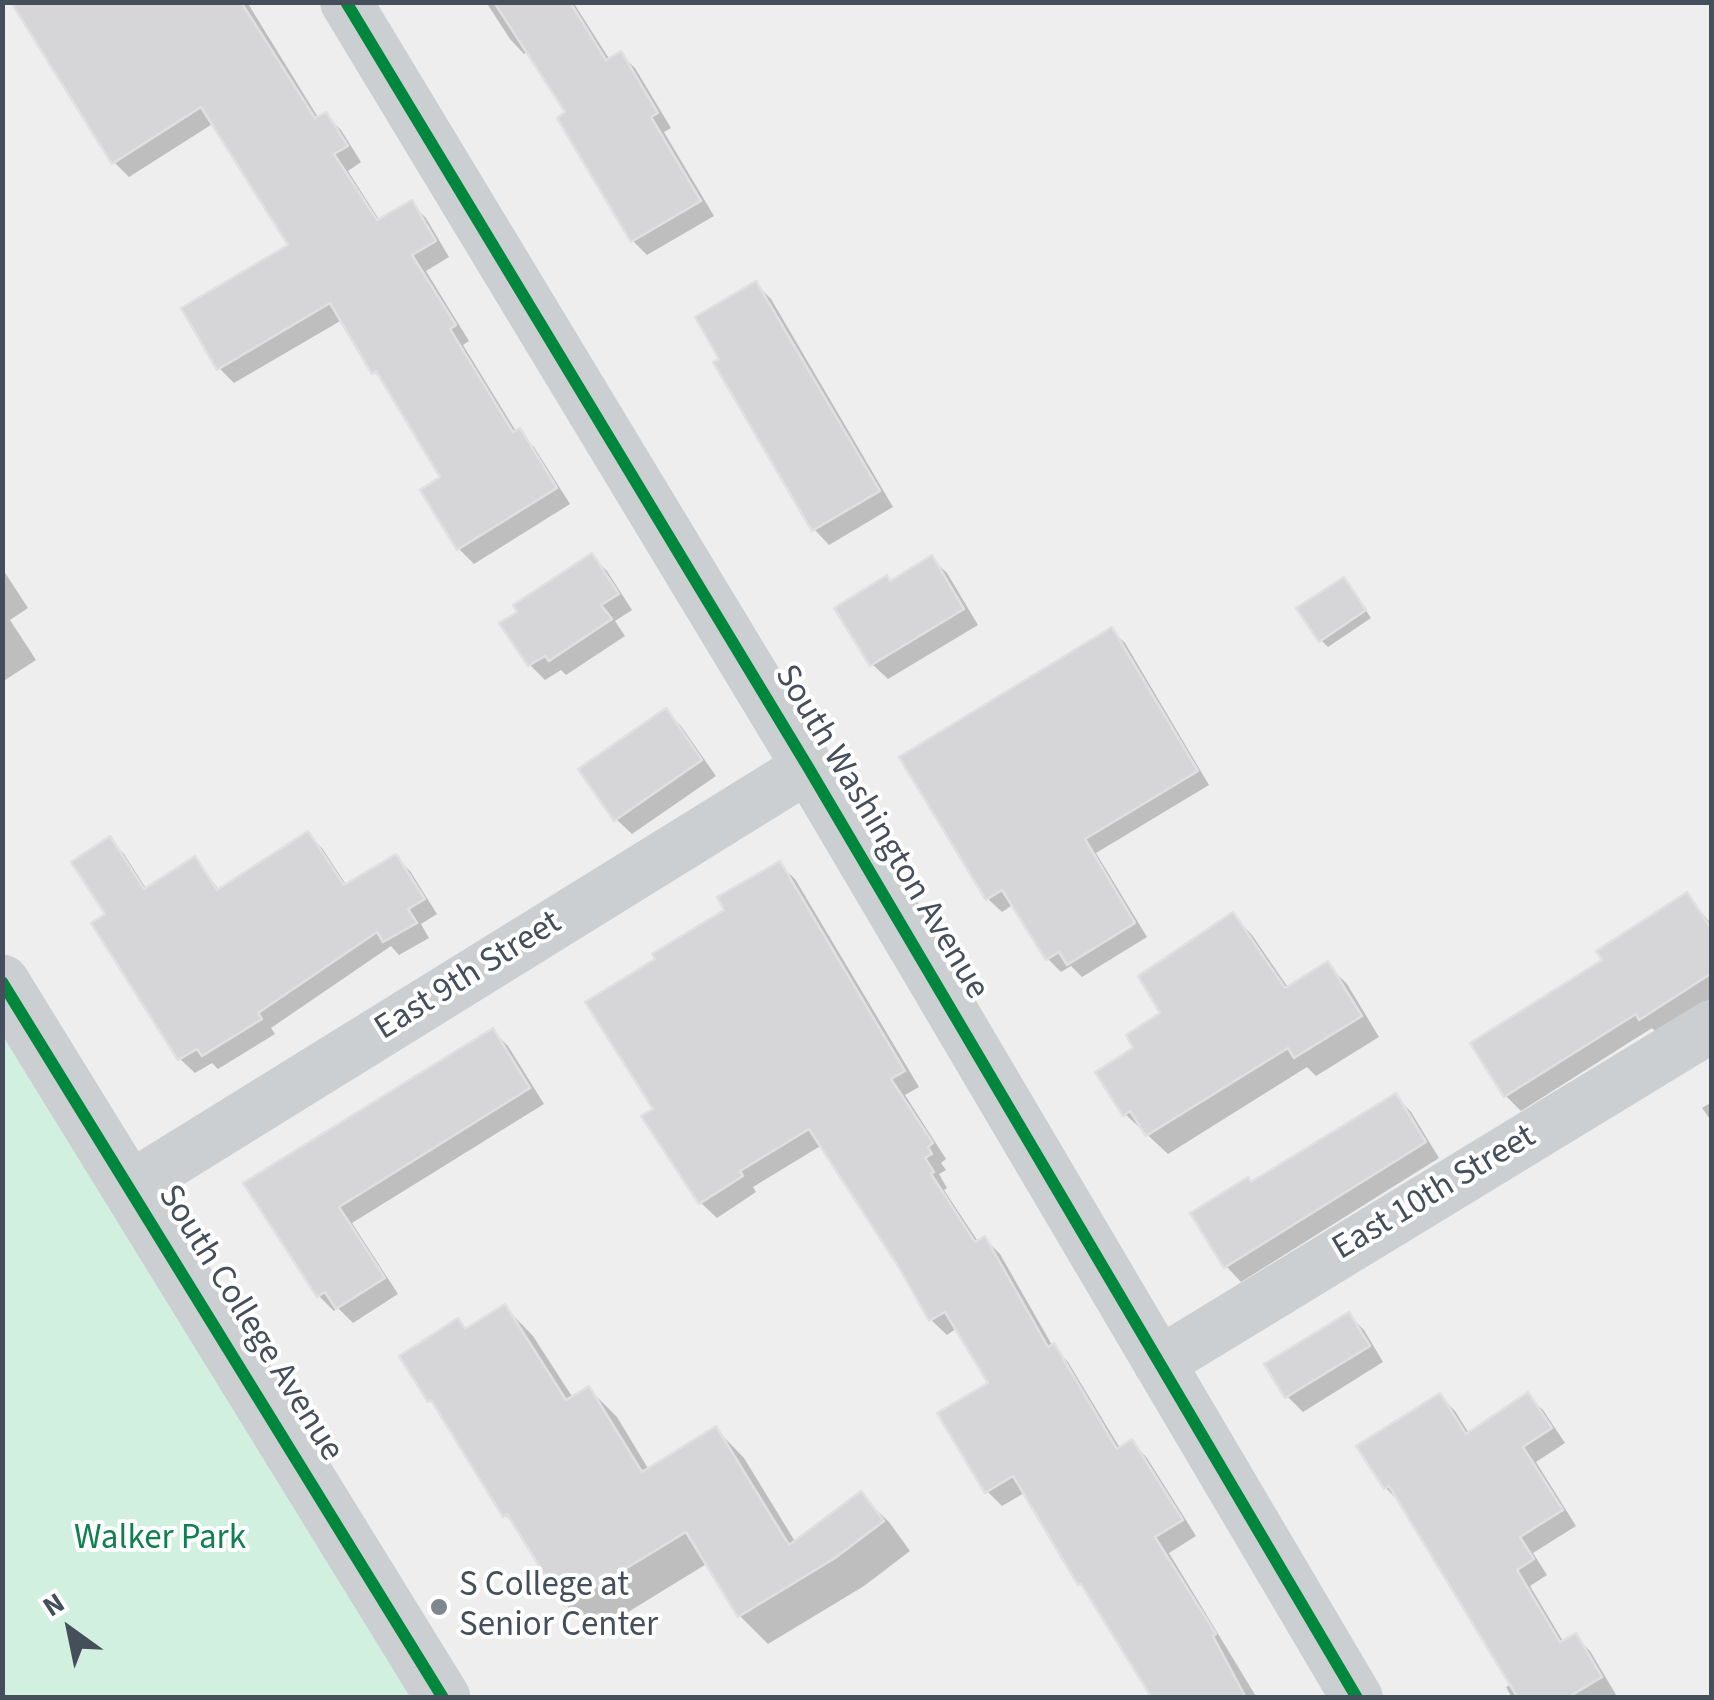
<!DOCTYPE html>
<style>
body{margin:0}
#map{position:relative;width:1714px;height:1700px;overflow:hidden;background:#efeeee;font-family:"Source Sans 3",sans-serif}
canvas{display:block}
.frame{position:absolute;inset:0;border:5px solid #444f5b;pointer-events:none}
.north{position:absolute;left:20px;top:1580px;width:100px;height:100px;-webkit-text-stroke:8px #fff;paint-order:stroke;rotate:327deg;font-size:28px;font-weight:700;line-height:40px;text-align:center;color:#444f5b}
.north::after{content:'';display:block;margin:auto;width:35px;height:45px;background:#444f5b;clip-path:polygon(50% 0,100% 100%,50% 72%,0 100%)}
</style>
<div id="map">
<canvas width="1714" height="1700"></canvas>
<div class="frame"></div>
<div class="north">N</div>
</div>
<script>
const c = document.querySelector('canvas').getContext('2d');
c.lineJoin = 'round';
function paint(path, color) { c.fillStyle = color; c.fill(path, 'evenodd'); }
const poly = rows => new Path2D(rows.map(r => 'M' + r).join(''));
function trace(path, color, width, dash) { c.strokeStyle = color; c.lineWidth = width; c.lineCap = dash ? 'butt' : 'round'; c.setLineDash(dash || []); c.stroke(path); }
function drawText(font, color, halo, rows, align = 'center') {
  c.font = font + ' "Source Sans 3",sans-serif'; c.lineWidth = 8; c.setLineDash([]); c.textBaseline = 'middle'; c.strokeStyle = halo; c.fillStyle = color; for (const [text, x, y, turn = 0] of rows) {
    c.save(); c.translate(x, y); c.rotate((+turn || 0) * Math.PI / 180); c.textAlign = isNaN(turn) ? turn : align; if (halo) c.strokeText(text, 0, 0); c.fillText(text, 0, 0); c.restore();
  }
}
const green = poly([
 [2,982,443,1697,3,1697]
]);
const shadow = poly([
 [18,2,247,2,319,119,326,115,341,130,361,162,348,171,380,221,411,203,426,218,449,257,426,271,469,341,463,345,517,433,534,447,570,504,474,564,459,549,444,478,388,386,374,372,342,320,234,383,219,368,291,246,214,123,129,177,114,162],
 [486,2,573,2,610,60,620,54,635,68,671,128,664,132,714,216,647,255,633,241,569,113,528,51,524,54,510,39],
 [756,284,771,299,893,507,829,545,814,529,723,359],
 [592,556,607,571,632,610,615,621,625,636,566,675,561,670,545,680,530,665,503,624],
 [931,558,947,573,978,625,888,679,872,664,891,583],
 [2,568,28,608,10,620,36,660,2,682],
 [1350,587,1371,618,1328,647,1321,640],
 [1112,630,1125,643,1209,785,1096,853,1147,937,1082,977,1071,966,1061,972,1048,959,1014,904,1002,912,988,899,903,757],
 [666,711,681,726,716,776,632,834,616,819],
 [308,834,322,848,347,886,396,857,410,871,437,914,421,924,429,938,399,955,391,946,271,1028,275,1034,218,1069,212,1063,195,1073,180,1059,94,924,108,915,110,839,124,854,147,890,195,859,220,891],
 [779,864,795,879,919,1087,905,1095,946,1159,941,1163,946,1170,939,1174,947,1188,944,1190,979,1243,985,1239,1000,1254,1052,1345,1068,1362,1121,1450,1132,1442,1147,1458,1196,1536,1169,1553,1257,1698,1154,1698,1026,1492,1002,1506,987,1491,991,1384,957,1328,947,1335,931,1320,822,1145,753,1187,756,1192,717,1218,701,1203,645,1117,656,1110,728,911],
 [1687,895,1712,925,1712,998,1657,1033,1652,1028,1521,1111,1506,1096,1473,1043,1605,961],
 [1233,915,1252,935,1289,989,1327,964,1347,984,1379,1037,1316,1076,1307,1067,1168,1154,1125,1114,1137,1049],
 [493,1031,508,1046,544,1104,352,1223,398,1294,353,1323,338,1308,334,1311,319,1296,247,1184],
 [1396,1096,1411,1112,1439,1158,1241,1282,1226,1266,1252,1185],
 [1712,1102,1712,1122,1702,1108],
 [505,1307,533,1336,573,1398,589,1389,617,1417,649,1470,716,1429,744,1458,796,1543,860,1494,889,1522,910,1551,864,1586,768,1644,740,1616,708,1563,594,1633,566,1605,520,1530,505,1515,441,1411,430,1400,458,1322,467,1331],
 [1349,1315,1364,1330,1383,1362,1303,1412,1287,1396],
 [1440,1396,1455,1411,1470,1435,1528,1396,1543,1410,1565,1443,1536,1462,1576,1526,1533,1553,1547,1575,1530,1586,1564,1643,1575,1636,1590,1651,1618,1698,1512,1698,1506,1687,1513,1683,1400,1503,1386,1488]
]);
const building = poly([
 [11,2,241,2,315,118,326,112,348,146,334,154,377,220,412,200,436,241,412,255,456,325,450,329,513,432,520,428,557,488,457,550,420,490,440,477,376,371,372,374,330,303,217,370,181,308,288,245,201,107,112,164,11,2],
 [494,2,570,2,606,60,621,51,658,113,651,117,701,201,631,242,557,118,565,112,494,2],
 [756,281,880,491,812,531,713,362,719,359,695,317,756,281],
 [592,553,619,594,601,605,612,619,549,661,545,656,528,666,499,623,517,612,513,605,592,553],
 [932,555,964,609,870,666,834,608,887,575,890,581,932,555],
 [1344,577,1366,610,1319,642,1296,608,1344,577],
 [1112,627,1198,771,1085,839,1135,923,1067,965,1059,952,1046,960,1002,890,986,900,899,757,1112,627],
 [666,708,702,760,614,821,578,769,666,708],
 [308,831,344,885,396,854,425,899,408,909,417,923,383,942,377,932,258,1013,262,1019,202,1056,197,1049,178,1060,91,923,105,914,71,862,110,836,144,889,195,856,217,890,308,831],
 [780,861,905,1071,891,1079,933,1143,928,1147,932,1154,925,1158,934,1172,931,1174,975,1242,985,1236,1048,1347,1054,1343,1117,1449,1132,1439,1183,1520,1155,1537,1216,1634,1213,1636,1246,1698,1152,1698,1081,1584,1078,1585,1013,1476,985,1493,937,1413,988,1383,945,1312,929,1321,900,1269,809,1129,740,1171,743,1176,699,1204,641,1116,653,1109,585,1002,655,959,652,954,724,910,717,897,780,861],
 [1687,892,1712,930,1712,973,1639,1020,1636,1014,1504,1097,1470,1043,1602,960,1596,951,1687,892],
 [1233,912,1285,988,1328,961,1362,1016,1294,1058,1288,1048,1146,1136,1130,1111,1123,1116,1095,1072,1133,1048,1126,1035,1160,1013,1138,976,1233,912],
 [493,1028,530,1088,339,1207,385,1278,336,1309,325,1292,317,1297,243,1183,493,1028],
 [1396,1093,1426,1142,1224,1268,1190,1213,1248,1177,1251,1182,1396,1093],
 [505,1304,566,1400,589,1386,642,1472,716,1426,789,1545,861,1491,884,1521,835,1558,738,1617,686,1532,564,1606,507,1514,503,1517,431,1400,428,1402,399,1356,458,1318,465,1329,505,1304],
 [1349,1312,1370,1346,1285,1398,1264,1364,1349,1312],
 [1528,1392,1552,1428,1523,1447,1563,1510,1520,1537,1534,1559,1517,1570,1560,1642,1576,1633,1602,1677,1567,1698,1518,1698,1389,1486,1384,1489,1356,1446,1440,1393,1466,1434,1528,1392]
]);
const minor = poly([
 [346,2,808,767,1357,1698],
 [130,1187,808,767],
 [1159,1363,1712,1026]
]);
const tertiary = poly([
 [2,982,443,1698]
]);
const cycleway = poly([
 [346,2,808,767,1357,1698],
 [2,982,443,1698]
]);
const markers = [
 [439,1607,10,"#80878e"]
];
const streetNames = [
 ["South Washington Avenue",880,833,59],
 ["East 9th Street",469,977,-32],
 ["East 10th Street",1435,1194,-31],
 ["South College Avenue",249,1324,58]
];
const parkNames = [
 ["Walker Park",160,1540]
];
const poiNames = [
 ["S College at",459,1587],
 ["Senior Center",459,1627]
];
paint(green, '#d1f0df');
paint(shadow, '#0003');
paint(building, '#d6d6d8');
trace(building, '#e0e0e1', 2.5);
trace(minor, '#cccfd1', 52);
trace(tertiary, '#cccfd1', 55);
trace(cycleway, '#00873e', 12);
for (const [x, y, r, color] of markers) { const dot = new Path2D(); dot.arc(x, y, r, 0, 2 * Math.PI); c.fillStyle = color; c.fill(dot); trace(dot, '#fff', 4); }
drawText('35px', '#444f5b', '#fff', streetNames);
drawText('35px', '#118051', '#fff', parkNames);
drawText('35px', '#444f5b', '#fff', poiNames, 'left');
</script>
